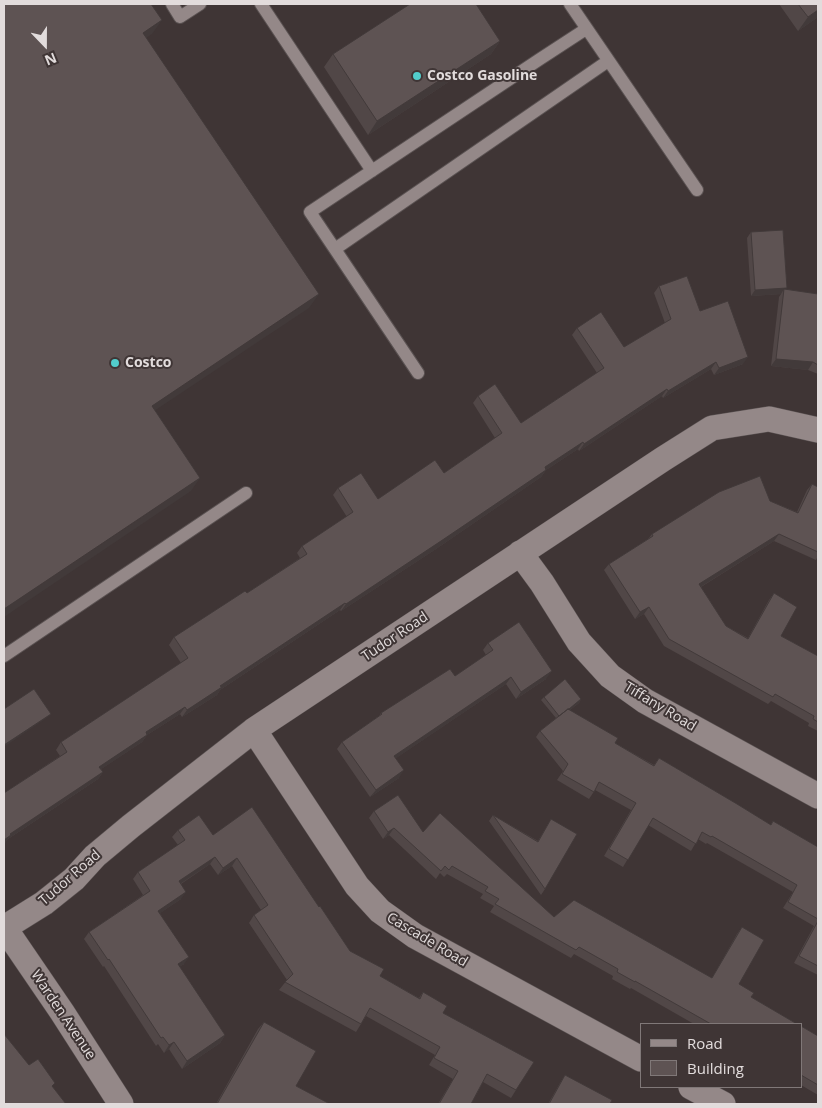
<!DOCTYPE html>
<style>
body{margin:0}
#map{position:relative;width:822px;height:1108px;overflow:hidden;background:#3f3535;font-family:"Open Sans",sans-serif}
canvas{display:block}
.frame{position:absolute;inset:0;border:5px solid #e2dcdc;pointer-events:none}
.legend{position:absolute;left:640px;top:1023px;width:162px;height:65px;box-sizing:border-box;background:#3f3535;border:1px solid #807878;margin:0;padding:6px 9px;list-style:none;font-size:15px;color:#e2dcdc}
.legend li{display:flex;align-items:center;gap:10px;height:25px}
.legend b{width:25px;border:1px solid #807878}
.north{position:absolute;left:20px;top:20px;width:50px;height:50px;-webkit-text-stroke:4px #3f3535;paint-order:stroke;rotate:158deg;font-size:14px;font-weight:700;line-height:20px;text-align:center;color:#e2dcdc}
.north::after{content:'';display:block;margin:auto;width:18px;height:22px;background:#e2dcdc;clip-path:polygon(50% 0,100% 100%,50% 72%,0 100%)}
</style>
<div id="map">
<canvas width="822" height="1108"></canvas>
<div class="frame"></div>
<ul class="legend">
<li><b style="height:6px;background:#948888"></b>Road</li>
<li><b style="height:14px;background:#5e5353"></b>Building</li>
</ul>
<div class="north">N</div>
</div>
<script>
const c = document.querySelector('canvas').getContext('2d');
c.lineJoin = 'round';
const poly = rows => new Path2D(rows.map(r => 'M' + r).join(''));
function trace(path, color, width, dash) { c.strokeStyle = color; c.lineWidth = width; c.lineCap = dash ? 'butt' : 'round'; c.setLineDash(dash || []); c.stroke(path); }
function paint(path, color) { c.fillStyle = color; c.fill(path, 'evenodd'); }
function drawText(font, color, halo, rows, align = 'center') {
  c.font = font + ' "Open Sans",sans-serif'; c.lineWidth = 4; c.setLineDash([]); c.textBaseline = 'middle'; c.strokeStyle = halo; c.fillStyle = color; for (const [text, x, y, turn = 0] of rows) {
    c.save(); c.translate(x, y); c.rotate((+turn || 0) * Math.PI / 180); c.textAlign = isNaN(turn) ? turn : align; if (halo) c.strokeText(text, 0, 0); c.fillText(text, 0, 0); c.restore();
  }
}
const lane = poly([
 [172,4,180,17,200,4],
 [261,4,372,171],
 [570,4,697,190],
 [335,249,608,61],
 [418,373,310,212,540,59,586,29],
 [4,656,246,493]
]);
const street = poly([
 [520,553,542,583,579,642,610,676,645,701,818,796],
 [254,730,357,886,380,911,415,936,641,1059],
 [4,927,62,1012,121,1104],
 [4,928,44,903,74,879,95,856,131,826,254,730,663,459,712,428,769,419,818,430],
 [691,1087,723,1104]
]);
const wall = poly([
 [779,4,818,4,818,17,798,31],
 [500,41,491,54,368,135,324,67,333,54],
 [751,232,785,290,818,294,818,374,808,370,771,366,779,297,781,294,751,296,747,238],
 [659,286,700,311,743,364,714,375,711,369,663,398,662,396,579,451,578,449,546,470,541,477,436,549,341,611,340,610,220,690,217,695,182,717,180,714,147,735,142,742,101,769,103,772,98,779,8,839,4,844,4,793,60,756,56,750,61,742,181,663,169,645,174,637,247,593,300,558,297,553,302,546,347,517,333,495,338,488,378,499,444,473,495,438,473,403,478,396,521,423,597,373,572,335,577,328,624,347,665,323,654,293],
 [812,484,818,487,818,556,816,560,774,541,701,587,726,626,748,638,769,600,774,593,781,636,818,656,818,731,808,726,809,723,771,701,768,704,664,646,644,614,635,619,604,570,609,564,648,539,652,534,770,501,797,512,807,490],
 [488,643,546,679,516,699,506,684,396,758,399,778,370,797,337,749,342,742,379,716,381,713,455,676,486,655,483,650],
 [544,697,581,699,579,703,570,710,615,743,654,765,659,758,771,825,773,821,818,847,818,975,794,963,814,926,783,908,793,892,707,843,706,844,698,839,691,851,648,825,623,867,604,856,631,810,595,790,589,799,557,780,563,771,536,737,540,731,556,718,541,700],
 [374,811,423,832,554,917,712,978,737,934,742,927,739,984,751,997,797,1024,694,1024,631,988,630,989,612,979,613,976,574,954,571,958,490,912,494,906,480,898,483,894,447,874,444,877,440,873,436,879,389,835,383,839,369,818],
 [493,815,538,841,551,819,545,889,541,895,489,821],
 [178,830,213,835,319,907,350,951,380,976,419,998,423,992,443,1013,516,1090,511,1098,483,1082,471,1104,438,1104,453,1079,429,1065,435,1055,366,1016,356,1032,279,990,287,980,249,923,254,915,261,910,232,866,218,875,210,864,181,884,181,899,160,913,184,964,179,967,225,1035,220,1043,182,1069,169,1049,164,1053,158,1044,156,1046,104,966,103,967,84,939,89,932,143,895,133,879,138,872,178,845,172,837],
 [264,1022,296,1086,330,1104,216,1104,258,1029],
 [801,1026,818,1036,818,1095,801,1085],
 [565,1075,610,1104,548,1104,560,1083]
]);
const shadedWall = poly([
 [818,10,818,17,798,31,808,17],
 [162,20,152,34,134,46,143,33],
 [500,41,491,54,368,135,377,121],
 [787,288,783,293,784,289,781,294,751,296,755,290],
 [319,294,309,308,142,419,152,406],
 [748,357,743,364,714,375,719,368],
 [776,359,813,362,808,370,771,366],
 [716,362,711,369,663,398,668,391],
 [667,389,662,396,579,451,584,444],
 [583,442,578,449,546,470,541,477,436,549,341,611,346,604,545,467],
 [200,478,191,491,4,617,4,609],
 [779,534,774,541,694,591,699,584],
 [345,603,340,610,220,690,217,695,182,717,187,710,220,686],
 [649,607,644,614,635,619,640,612],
 [552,671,546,679,516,699,521,692],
 [511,677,506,684,389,763,394,756],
 [581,699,579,703,557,720,560,716],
 [185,707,180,714,147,735,142,742,94,774,99,767,146,732],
 [51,714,48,717,4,747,4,745],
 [404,770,399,778,370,797,376,790],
 [103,772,98,779,8,839,4,844,4,840,10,834],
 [394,828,389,835,383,839,388,832],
 [215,857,210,864,174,888,179,881],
 [237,858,232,866,218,875,223,868],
 [186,892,181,899,153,918,158,911],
 [189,957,184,964,172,972,178,964],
 [225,1035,220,1043,182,1069,187,1061],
 [174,1042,169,1049,164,1053,169,1045]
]);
const building = poly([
 [4,4,151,4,162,20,143,33,319,294,152,406,200,478,4,609,4,4],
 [410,4,476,4,500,41,377,121,333,54,410,4],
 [798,4,818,4,818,10,808,17,798,4],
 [783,230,787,288,755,290,751,232,783,230],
 [687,276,700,311,728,301,748,357,719,368,716,362,668,391,667,389,584,444,583,442,545,467,546,470,441,541,346,604,345,603,220,686,222,687,187,710,185,707,146,732,147,735,99,767,103,772,10,834,11,835,4,840,4,793,67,752,61,742,188,658,174,637,245,591,247,593,307,554,302,546,353,512,338,488,361,473,378,499,435,460,444,473,502,433,478,396,495,384,521,423,604,368,577,328,601,312,624,347,671,319,659,286,687,276],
 [784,289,818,294,818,365,813,362,776,359,784,289],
 [760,476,770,501,798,513,812,484,818,487,818,552,779,534,699,584,726,626,748,639,774,593,797,607,781,636,818,656,818,722,813,719,814,716,775,694,773,697,669,639,649,607,640,612,609,564,653,536,652,534,719,492,760,476],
 [519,622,552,671,521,692,511,677,394,756,404,770,376,790,342,742,382,714,381,713,450,669,455,676,493,650,488,643,519,622],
 [565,679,581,699,569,709,568,709,559,716,544,697,565,679],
 [34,689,51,714,4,745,4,709,34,689],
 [568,709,618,738,615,743,654,766,659,758,737,804,771,825,773,821,818,847,818,919,788,902,797,885,712,836,711,837,702,832,696,844,653,818,628,860,609,849,636,803,599,782,594,792,562,774,568,764,540,731,568,709],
 [398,795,423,832,440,813,554,917,574,900,712,978,742,927,764,940,739,984,754,993,751,997,797,1024,711,1024,635,981,635,982,617,972,618,969,579,947,576,950,495,904,499,899,485,891,488,887,452,866,449,870,445,866,441,871,394,828,388,832,374,811,398,795],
 [252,807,319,907,320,906,350,951,384,969,380,976,420,999,423,992,447,1006,443,1013,534,1062,516,1090,487,1074,471,1104,439,1104,458,1071,434,1058,440,1047,370,1008,361,1024,285,982,293,974,254,915,268,905,237,858,223,868,215,857,179,881,186,892,158,911,189,957,178,964,225,1035,187,1061,174,1042,169,1045,163,1037,161,1038,109,959,108,960,89,932,150,891,138,872,185,840,178,830,199,815,213,835,252,807],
 [493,815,538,842,551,819,577,834,545,889,493,815],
 [818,921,818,966,799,956,818,921],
 [264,1022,316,1051,296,1086,330,1104,217,1104,264,1022],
 [801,1026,818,1036,818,1085,801,1075,801,1026],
 [4,1034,29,1065,38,1059,55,1083,52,1086,66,1104,4,1104,4,1034],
 [565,1075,612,1100,610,1104,549,1104,565,1075]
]);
const markers = [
 [417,76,5,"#52cdcc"],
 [115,363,5,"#52cdcc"]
];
const poiNames = [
 ["Costco Gasoline",427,76],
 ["Costco",125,363]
];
const streetNames = [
 ["Tudor Road",395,637,-34],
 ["Tiffany Road",660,707,31],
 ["Tudor Road",70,878,-41],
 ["Cascade Road",427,940,31],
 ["Warden Avenue",63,1015,56]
];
trace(lane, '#5a5252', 14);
trace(street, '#5a5252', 26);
trace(lane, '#948888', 12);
trace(street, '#948888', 25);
paint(wall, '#514747');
paint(shadedWall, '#423a3a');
paint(building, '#5e5353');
trace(building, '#423a3a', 1);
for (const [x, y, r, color] of markers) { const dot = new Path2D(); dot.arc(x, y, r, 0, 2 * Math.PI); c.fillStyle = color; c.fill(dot); trace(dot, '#3f3535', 2); }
drawText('bold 14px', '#e2dcdc', '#3f3535', poiNames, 'left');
drawText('14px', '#e2dcdc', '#3f3535', streetNames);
</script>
